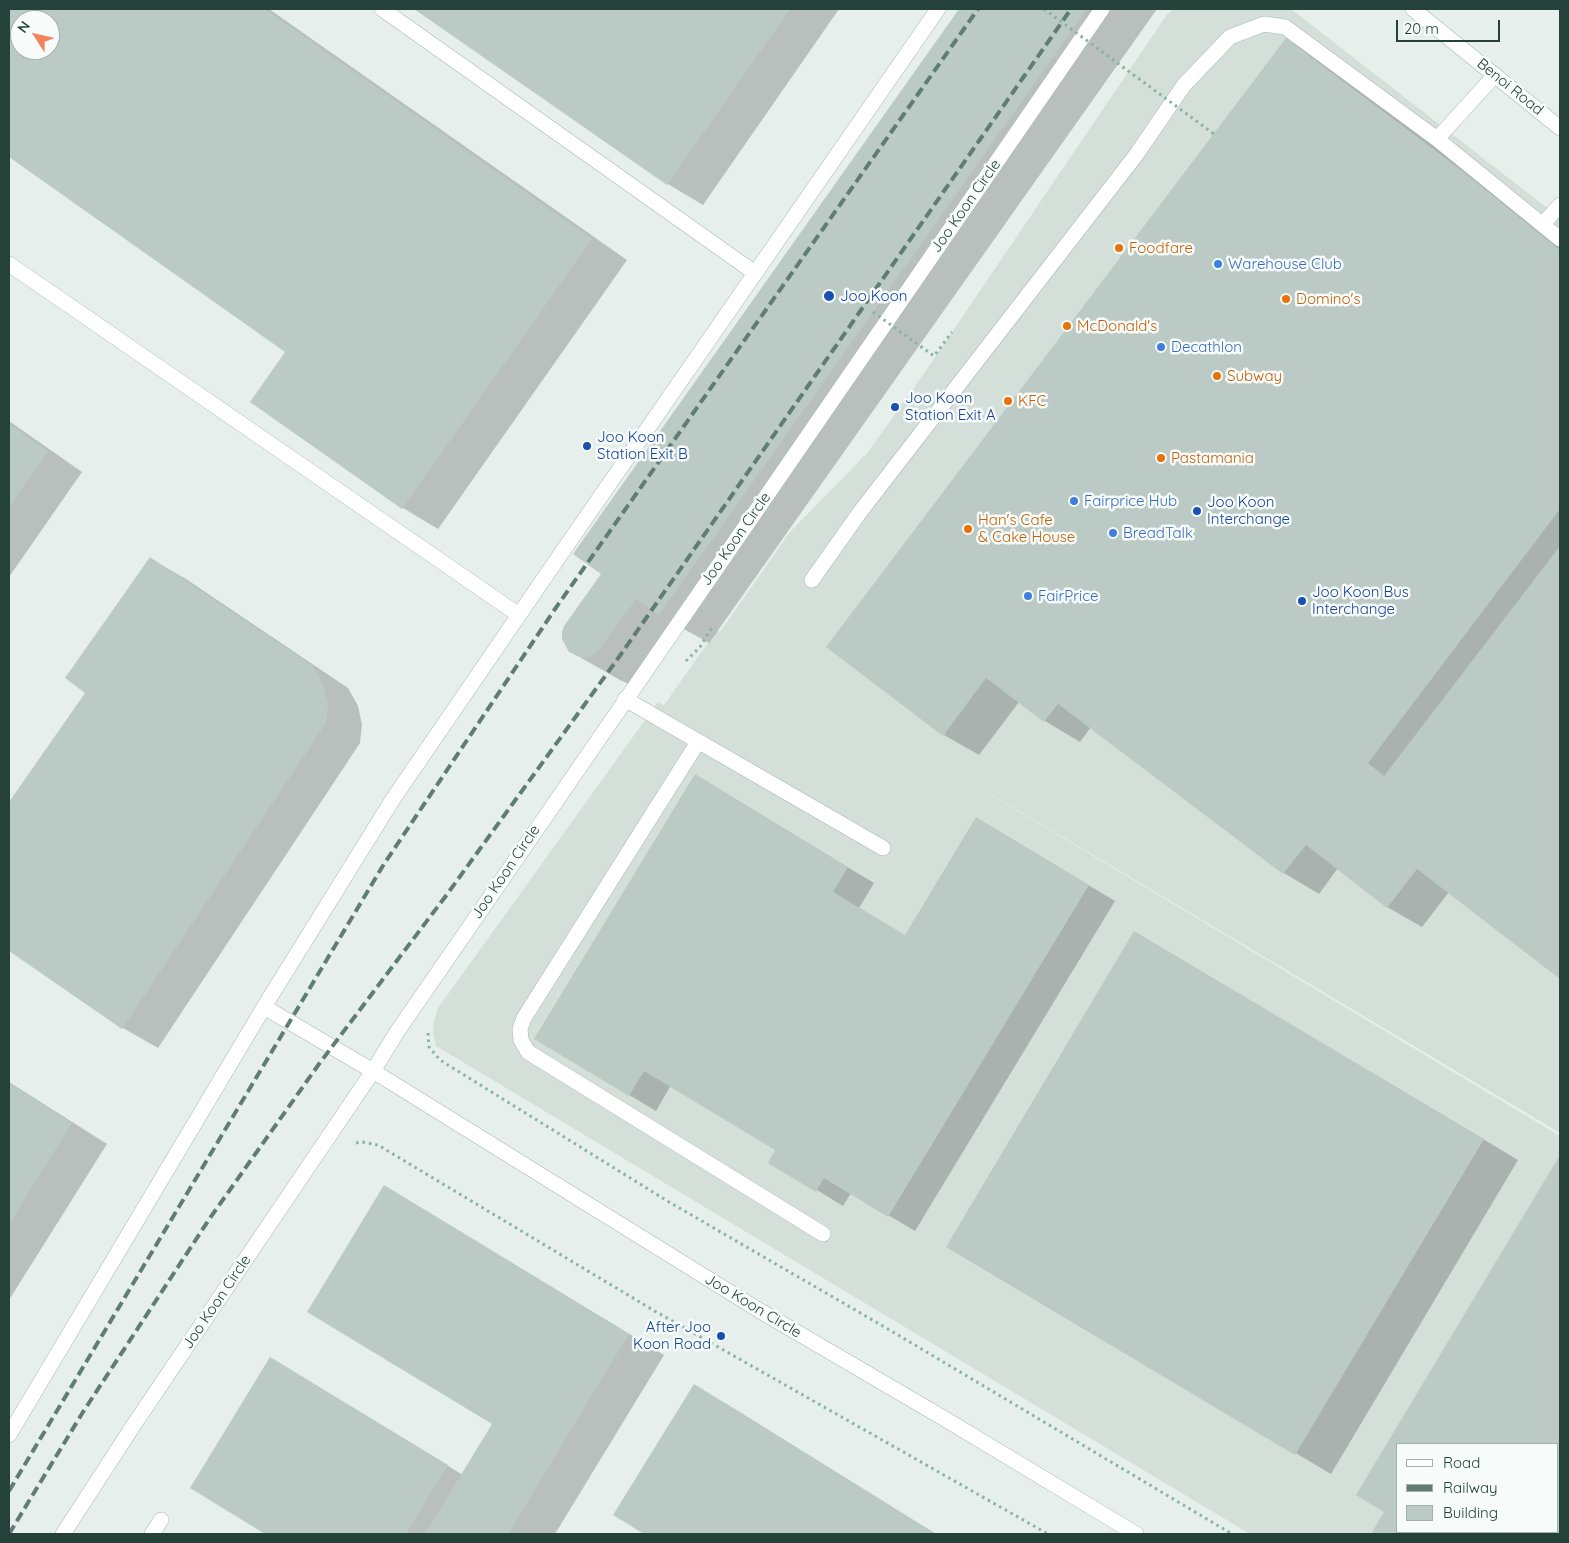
<!DOCTYPE html>
<style>
body{margin:0}
#map{position:relative;width:1569px;height:1543px;overflow:hidden;background:#e6efeb;font-family:Quicksand,sans-serif}
canvas{display:block}
.frame{position:absolute;inset:0;border:10px solid #24423a;pointer-events:none}
.legend{position:absolute;left:1396px;top:1443px;width:162px;height:90px;box-sizing:border-box;background:#f7fbf9;border:1px solid #a3b1ad;margin:0;padding:6px 9px;list-style:none;font-size:15px;color:#24423a}
.legend li{display:flex;align-items:center;gap:10px;height:25px}
.legend b{width:25px;border:1px solid #a3b1ad}
.north{position:absolute;left:10px;top:10px;width:50px;height:50px;box-sizing:border-box;background:#f7fbf9;border:1px solid #a3b1ad;border-radius:50%;rotate:305deg;font-size:14px;font-weight:700;line-height:20px;text-align:center;color:#24423a}
.north::after{content:'';display:block;margin:auto;width:18px;height:22px;background:#f4845f;clip-path:polygon(50% 0,100% 100%,50% 72%,0 100%)}
.scale{position:absolute;left:1396px;top:20px;width:104px;height:22px;box-sizing:border-box;border:2px solid #24423a;border-top:0;padding-left:6px;font-size:15px;line-height:18px;white-space:nowrap;color:#24423a;-webkit-text-stroke:4px #f7fbf9;paint-order:stroke}
</style>
<div id="map">
<canvas width="1569" height="1543"></canvas>
<div class="frame"></div>
<ul class="legend">
<li><b style="height:6px;background:#fff"></b>Road</li>
<li><b style="height:6px;background:#5f7d75"></b>Railway</li>
<li><b style="height:14px;background:#bbcac4"></b>Building</li>
</ul>
<div class="north">N</div>
<div class="scale">20 m</div>
</div>
<script>
const c = document.querySelector('canvas').getContext('2d');
c.lineJoin = 'round';
function paint(path, color) { c.fillStyle = color; c.fill(path, 'evenodd'); }
const poly = rows => new Path2D(rows.map(r => 'M' + r).join(''));
function trace(path, color, width, dash) { c.strokeStyle = color; c.lineWidth = width; c.lineCap = dash ? 'butt' : 'round'; c.setLineDash(dash || []); c.stroke(path); }
function drawText(font, color, halo, rows, align = 'center') {
  c.font = font + ' Quicksand,sans-serif'; c.lineWidth = 5; c.setLineDash([]); c.textBaseline = 'middle'; c.strokeStyle = halo; c.fillStyle = color; for (const [text, x, y, turn = 0] of rows) {
    c.save(); c.translate(x, y); c.rotate((+turn || 0) * Math.PI / 180); c.textAlign = isNaN(turn) ? turn : align; if (halo) c.strokeText(text, 0, 0); c.fillText(text, 0, 0); c.restore();
  }
}
const built = poly([
 [1173,9,1291,9,1560,218,1560,1133,905,743,1560,1136,1560,1534,1250,1534,436,1046,433,1033,434,1021,438,1008,658,702,664,705,717,630,720,632,790,532,868,452,925,372,1166,16],
 [1398,1444,1558,1444,1558,1532,1398,1532]
]);
const shadow = poly([
 [9,9,269,9,627,260,438,529,403,508,251,402,287,351,9,156],
 [20,20,50,20,50,50,20,50],
 [416,9,839,9,703,205,668,184],
 [961,9,1157,9,709,643,684,629,646,681,633,686,620,680,569,651,603,574,575,554],
 [1287,40,1322,60,1560,243,1560,978,1449,892,1422,927,1387,907,1338,868,1319,894,1284,873,1091,727,1080,742,1045,721,1019,702,979,755,944,735],
 [9,421,82,472,9,577],
 [151,559,186,579,348,688,358,706,362,725,360,743,158,1048,123,1028,9,950,9,804,87,692],
 [722,792,874,883,859,908,906,936,1003,834,1115,901,915,1231,851,1193,843,1206,817,1190,777,1149,671,1085,656,1111,536,1039],
 [1170,953,1518,1160,1331,1474,948,1246],
 [9,1082,107,1144,9,1300],
 [1560,1157,1560,1534,1372,1534,1386,1512,1357,1495],
 [1398,1444,1558,1444,1558,1532,1398,1532],
 [420,1207,664,1355,555,1534,268,1534,191,1488,271,1358,463,1475,494,1424],
 [695,1386,730,1406,936,1534,646,1534,615,1515]
]);
const building = poly([
 [9,9,265,9,592,239,402,509,250,402,285,352,9,157],
 [20,20,50,20,50,50,20,50],
 [414,9,790,9,667,185],
 [959,9,1087,9,659,615,636,599,597,653,590,657,582,658,569,652,562,639,562,632,564,626,601,574,573,554],
 [1286,38,1461,170,1560,250,1560,509,1368,763,1384,776,1560,546,1560,979,1417,869,1387,908,1306,845,1283,874,1058,704,1044,722,986,678,943,736,826,647],
 [9,424,48,451,9,507],
 [150,557,313,666,323,685,328,704,326,723,122,1029,9,951,9,802,85,693,65,678],
 [695,774,848,867,833,892,905,935,976,817,1089,885,888,1217,824,1178,816,1192,768,1163,775,1150,644,1071,629,1096,534,1039],
 [1134,931,1484,1139,1295,1455,946,1247],
 [9,1083,72,1123,9,1224],
 [1560,1155,1560,1534,1371,1534,1384,1512,1356,1495],
 [1398,1444,1558,1444,1558,1532,1398,1532],
 [384,1185,629,1334,508,1534,425,1534,492,1424,307,1312],
 [270,1357,448,1465,406,1534,265,1534,190,1488],
 [694,1384,935,1534,644,1534,613,1515]
]);
const path = poly([
 [686,661,700,647,713,626],
 [428,1033,429,1047,440,1060,669,1202,888,1329,1232,1534],
 [356,1143,362,1142,378,1145,653,1310,1048,1534]
]);
const lane = poly([
 [382,9,755,273],
 [1437,139,1495,75],
 [1543,224,1560,205],
 [9,264,519,615],
 [812,580,860,512,1136,155,1184,85,1230,37,1264,24,1285,27,1437,139,1560,239],
 [625,699,883,848],
 [698,742,524,1018,520,1029,521,1040,528,1052,823,1234],
 [152,1534,161,1520]
]);
const street = poly([
 [264,1007,373,1071,757,1309,945,1419,1136,1534],
 [9,1435,264,1007,393,799,558,558,938,9],
 [63,1534,135,1423,373,1071,397,1032,1102,9]
]);
const secondary = poly([
 [1413,9,1560,128]
]);
const rail = poly([
 [9,1491,384,864,555,609,978,9],
 [9,1534,83,1412,210,1218,319,1064,448,893,619,657,1071,9]
]);
const pathBridge = poly([
 [1044,9,1214,134],
 [873,312,934,356,952,332]
]);
const markers = [
 [1119,248,5,"#e8710a"],
 [1218,264,5,"#3f7fe0"],
 [829,296,6,"#1a4fb4"],
 [1286,299,5,"#e8710a"],
 [1067,326,5,"#e8710a"],
 [1161,347,5,"#3f7fe0"],
 [1217,376,5,"#e8710a"],
 [1008,401,5,"#e8710a"],
 [895,407,5,"#1a4fb4"],
 [587,446,5,"#1a4fb4"],
 [1161,458,5,"#e8710a"],
 [1074,501,5,"#3f7fe0"],
 [1197,511,5,"#1a4fb4"],
 [968,529,5,"#e8710a"],
 [1113,533,5,"#3f7fe0"],
 [1028,596,5,"#3f7fe0"],
 [1302,601,5,"#1a4fb4"],
 [721,1336,5,"#1a4fb4"]
];
const streetNames = [
 ["Benoi Road",1510,87,39],
 ["Joo Koon Circle",966,206,-55],
 ["Joo Koon Circle",736,539,-55],
 ["Joo Koon Circle",506,872,-56],
 ["Joo Koon Circle",217,1302,-56],
 ["Joo Koon Circle",753,1306,31]
];
const foodNames = [
 ["Foodfare",1129,248],
 ["Domino's",1296,299],
 ["McDonald's",1077,326],
 ["Subway",1227,376],
 ["KFC",1018,401],
 ["Pastamania",1171,458],
 ["Han's Cafe",978,520],
 ["& Cake House",978,537]
];
const shopNames = [
 ["Warehouse Club",1228,264],
 ["Decathlon",1171,347],
 ["Fairprice Hub",1084,501],
 ["BreadTalk",1123,533],
 ["FairPrice",1038,596]
];
const transitNames = [
 ["Joo Koon",840,296],
 ["Joo Koon",905,398],
 ["Station Exit A",905,415],
 ["Joo Koon",597,437],
 ["Station Exit B",597,454],
 ["Joo Koon",1207,502],
 ["Interchange",1207,519],
 ["Joo Koon Bus",1312,592],
 ["Interchange",1312,609],
 ["After Joo",711,1327,"right"],
 ["Koon Road",711,1344,"right"]
];
paint(built, '#d4dfda');
paint(shadow, '#0003');
paint(building, '#bbcac4');
trace(lane, '#a8b8b2', 16);
trace(street, '#a8b8b2', 16);
trace(secondary, '#a4bbb3', 16);
trace(path, '#86b3a5', 3, [2.5, 4]);
trace(lane, '#fff', 15);
trace(street, '#fff', 15);
trace(secondary, '#fff', 15);
trace(rail, '#5f7d75', 4, [10, 5]);
trace(pathBridge, '#86b3a5', 3, [2.5, 4]);
for (const [x, y, r, color] of markers) { const dot = new Path2D(); dot.arc(x, y, r, 0, 2 * Math.PI); c.fillStyle = color; c.fill(dot); trace(dot, '#f7fbf9', 2); }
drawText('15px', '#24423a', '#f7fbf9', streetNames);
drawText('15px', '#c56008', '#f7fbf9', foodNames, 'left');
drawText('15px', '#366cbe', '#f7fbf9', shopNames, 'left');
drawText('15px', '#164399', '#f7fbf9', transitNames, 'left');
</script>
